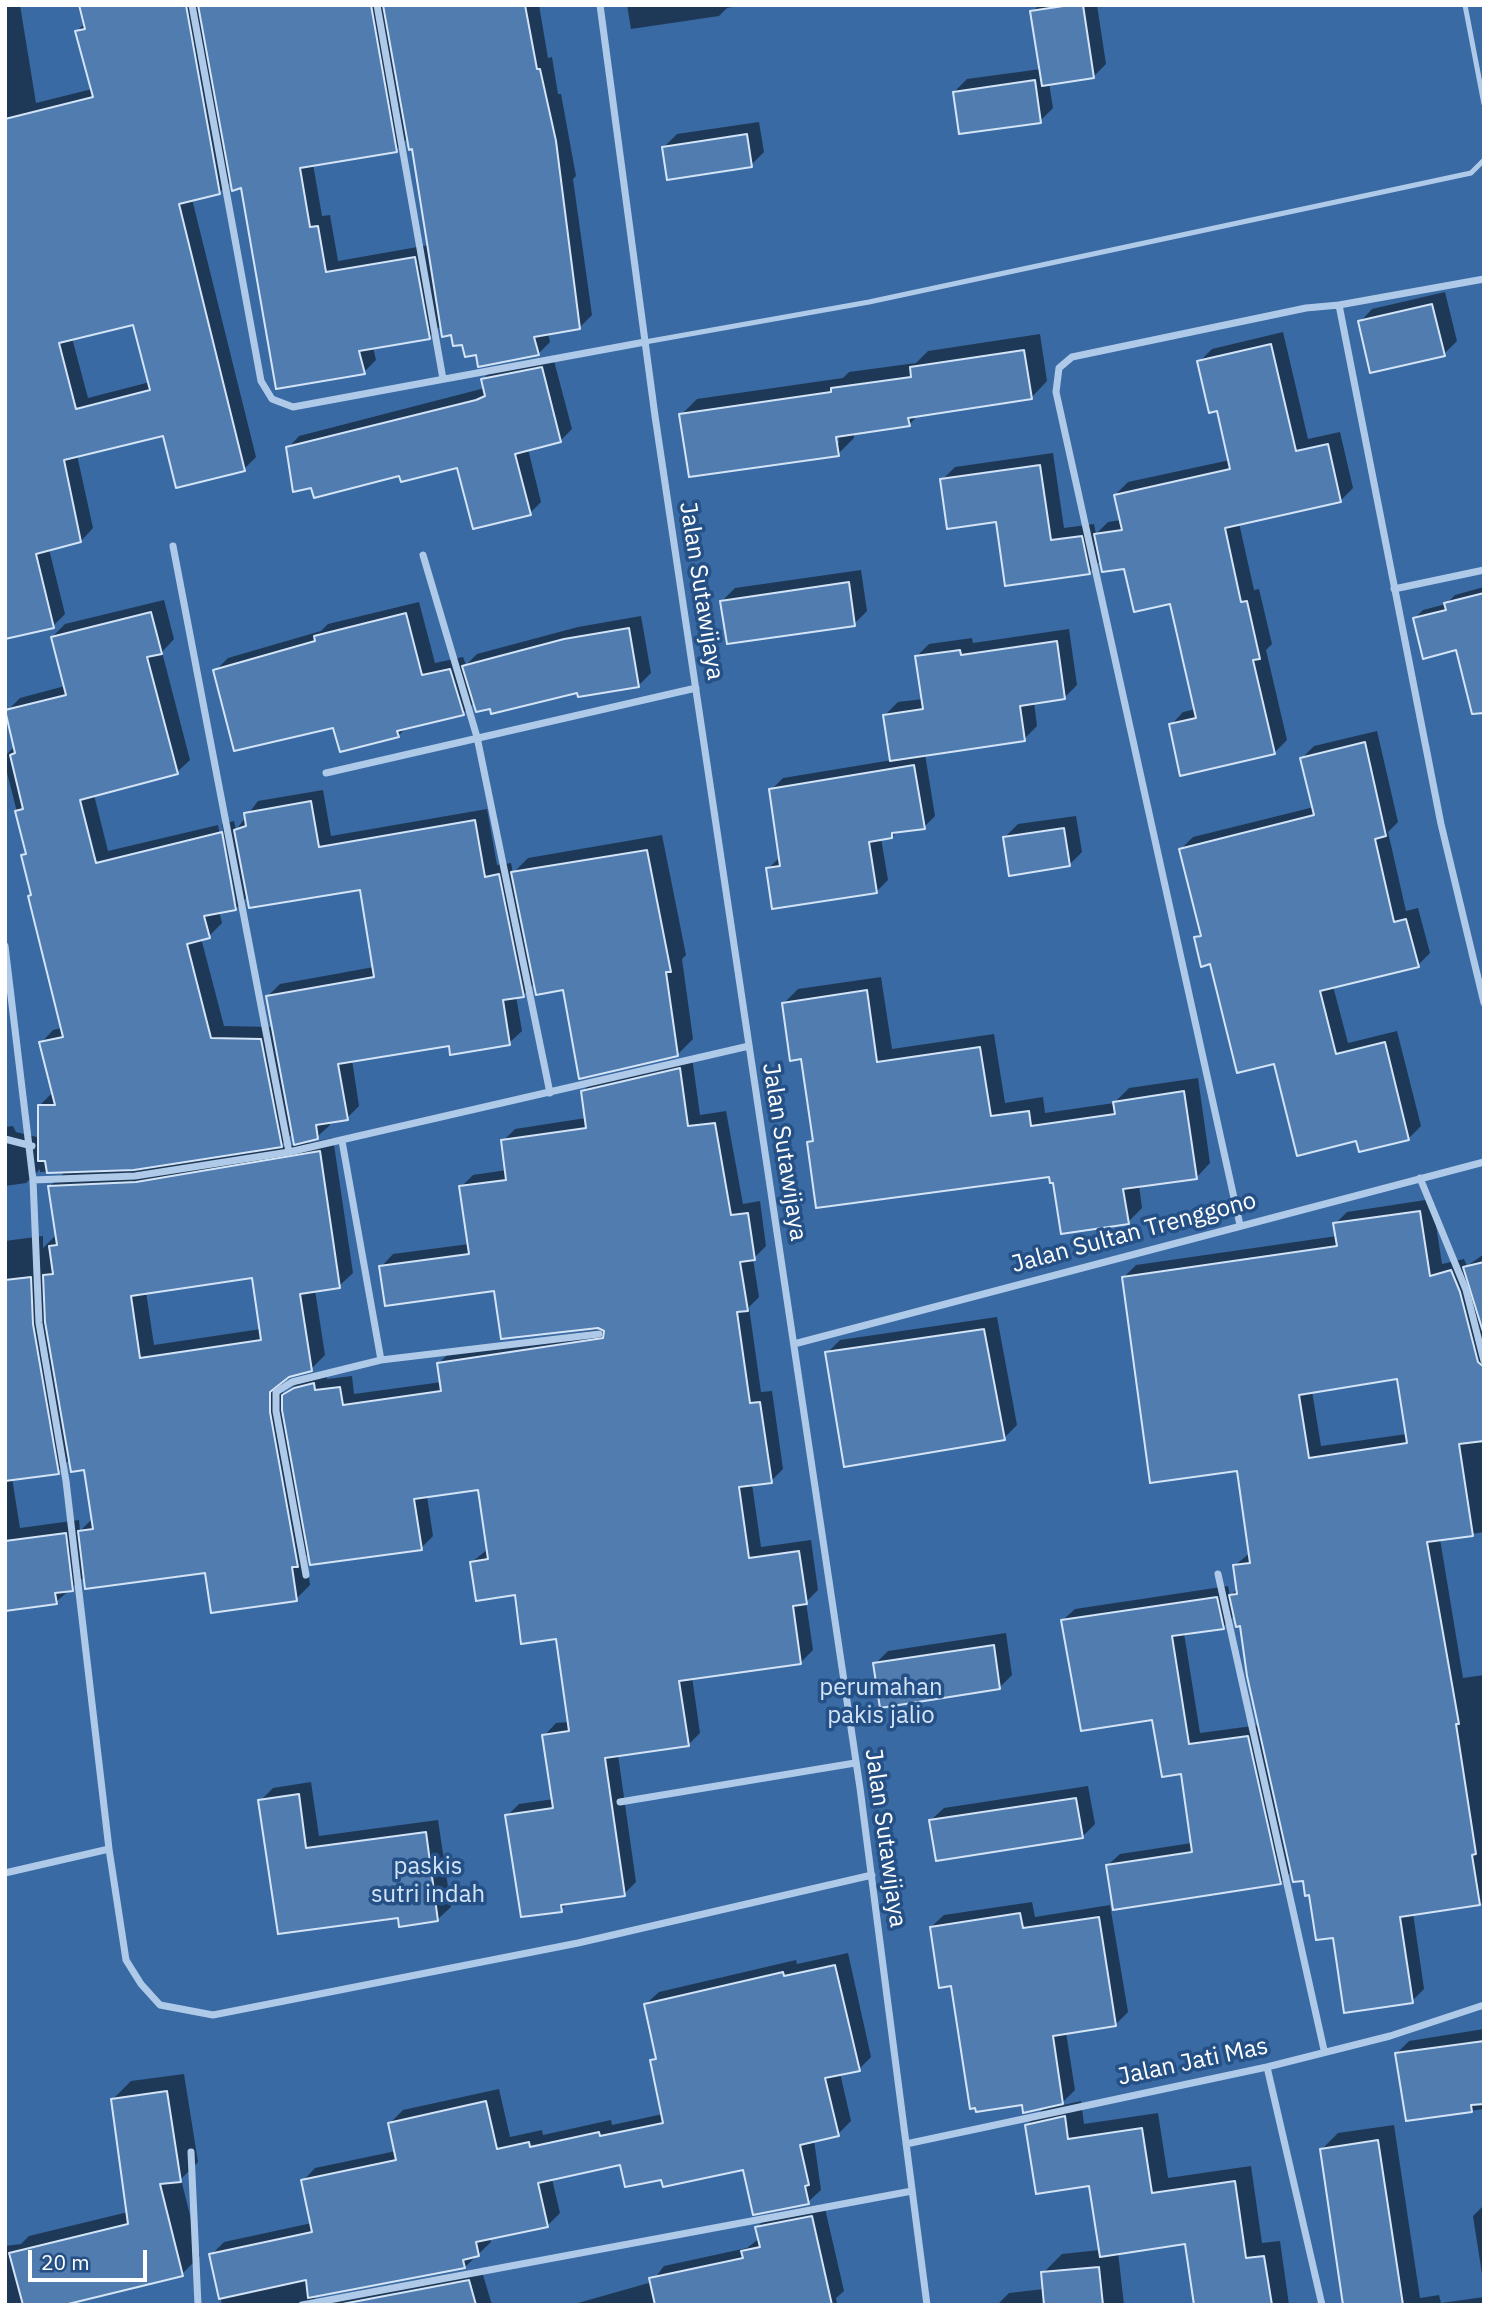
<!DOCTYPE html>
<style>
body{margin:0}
#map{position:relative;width:1489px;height:2310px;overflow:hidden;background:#255086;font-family:"IBM Plex Sans",sans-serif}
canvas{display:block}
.frame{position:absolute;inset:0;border:7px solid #fff;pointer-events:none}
.scale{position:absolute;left:28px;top:2250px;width:119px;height:32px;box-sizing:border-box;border:4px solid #fff;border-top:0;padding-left:9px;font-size:21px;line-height:24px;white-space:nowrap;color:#fff;-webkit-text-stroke:5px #255086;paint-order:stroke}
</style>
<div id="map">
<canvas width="1489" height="2310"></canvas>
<div class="frame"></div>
<div class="scale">20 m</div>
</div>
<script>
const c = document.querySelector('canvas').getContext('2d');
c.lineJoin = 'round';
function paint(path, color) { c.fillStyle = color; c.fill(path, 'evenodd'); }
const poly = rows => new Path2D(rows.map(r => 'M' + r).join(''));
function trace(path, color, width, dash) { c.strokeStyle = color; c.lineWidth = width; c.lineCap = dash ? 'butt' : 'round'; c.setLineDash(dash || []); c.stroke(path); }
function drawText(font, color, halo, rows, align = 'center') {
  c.font = font + ' "IBM Plex Sans",sans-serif'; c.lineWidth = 7; c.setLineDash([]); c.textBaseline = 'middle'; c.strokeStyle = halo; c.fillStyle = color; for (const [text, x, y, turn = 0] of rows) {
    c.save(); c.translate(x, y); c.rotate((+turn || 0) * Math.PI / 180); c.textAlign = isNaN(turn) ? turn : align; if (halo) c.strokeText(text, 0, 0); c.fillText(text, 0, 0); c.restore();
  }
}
const green = poly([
 [5,5,1484,5,1484,2305,5,2305]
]);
const shadow = poly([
 [5,5,20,5,36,103,92,89,77,31,83,25,78,5,539,5,548,58,552,57,558,94,561,94,576,176,573,179,592,315,580,327,548,333,550,342,538,354,477,353,442,325,429,337,373,347,376,360,364,372,243,186,232,180,220,192,192,199,256,457,244,469,164,434,77,455,93,528,81,541,49,549,65,614,53,626,5,629],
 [408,138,413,147,429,245,338,261,330,215,322,216,313,164,396,150],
 [135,323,150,382,88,398,72,338],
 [627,5,743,5,727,8,719,16,631,29],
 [1039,5,1097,5,1106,64,1093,77,1049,83,1053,108,1040,121,954,92,967,79,1041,69,1032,12],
 [759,122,764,152,751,165,664,147,677,134],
 [1445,292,1457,341,1444,354,1360,322,1372,309],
 [1283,332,1308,439,1340,432,1353,488,1340,501,1239,523,1254,590,1259,589,1272,644,1266,650,1287,740,1274,753,1171,725,1183,712,1196,709,1171,602,1126,567,1101,560,1089,572,997,520,942,480,955,467,1053,453,1064,528,1094,524,1096,534,1108,522,1121,520,1115,495,1128,482,1230,460,1218,409,1199,362,1212,349],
 [1040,334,1047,381,1031,398,919,414,909,425,854,432,854,438,838,454,681,415,697,399,843,378,849,372,916,363,928,351],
 [837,428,839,443,835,443],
 [553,357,572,429,560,441,528,449,541,502,530,513,458,466,313,486,288,448,299,436,485,388,483,379,494,368],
 [861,570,867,611,854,624,722,601,735,588],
 [1484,587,1484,655,1458,648,1415,618,1423,610,1446,604,1455,595],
 [164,600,174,639,162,652,190,760,177,772,94,795,108,851,218,825,233,901,236,901,222,824,234,821,236,830,258,801,323,790,331,836,487,809,497,865,511,863,513,873,528,858,662,835,686,955,682,959,693,1039,678,1054,565,988,535,983,523,995,516,996,522,1031,509,1043,450,1044,352,1060,359,1106,347,1118,329,1121,330,1125,317,1137,308,1140,308,1143,333,1138,353,1273,339,1286,315,1290,325,1355,311,1369,283,1379,283,1397,296,1384,326,1372,327,1379,352,1376,354,1394,442,1382,439,1363,451,1351,605,1329,496,1289,381,1267,393,1254,469,1244,461,1187,473,1175,507,1170,503,1141,515,1129,586,1118,582,1092,595,1079,692,1057,700,1115,726,1111,743,1204,760,1201,766,1246,753,1259,759,1297,749,1307,761,1392,772,1391,783,1469,771,1481,752,1484,761,1547,811,1540,818,1590,806,1602,813,1650,801,1662,692,1677,700,1733,688,1745,618,1755,636,1882,624,1894,569,1902,561,1910,507,1816,519,1804,554,1799,544,1736,556,1723,569,1722,557,1637,516,1593,472,1562,488,1549,479,1488,427,1496,433,1536,421,1548,310,1552,306,1556,310,1585,296,1599,207,1571,85,1576,56,1602,5,1609,5,1241,43,1236,43,1248,57,1234,50,1186,66,1171,40,1172,40,1169,26,1183,5,1186,5,1127,13,1126,16,1132,37,1137,39,1106,53,1092,41,1043,53,1030,62,1028,23,855,27,851,5,765,5,756,15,746,7,711,20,698,65,686,52,637,65,624],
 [361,888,374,967,280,984,268,996,273,1027,224,1026,201,938,209,936,222,923,219,911,236,909,248,896],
 [293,1133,296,1145,279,1147],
 [253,1276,261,1329,154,1345,146,1292],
 [70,1459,86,1468,93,1518,80,1531,79,1520,20,1528,12,1478,58,1472],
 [419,602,435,663,463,657,466,665,477,654,578,627,641,616,651,673,638,686,578,691,491,706,475,702,463,713,408,726,398,736,334,725,215,671,228,658,321,631,328,624],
 [1069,629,1077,685,1064,698,1034,702,1037,726,1024,739,925,754,935,816,924,827,898,831,892,837,881,838,888,880,877,891,768,869,781,856,771,790,783,778,892,760,885,715,898,702,923,699,916,657,929,644,972,638,973,643],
 [1377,731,1398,822,1388,832,1406,911,1418,908,1430,953,1418,965,1333,986,1348,1043,1397,1031,1421,1126,1409,1138,1360,1150,1358,1138,1275,1061,1196,938,1202,932,1181,849,1193,837,1314,807,1302,758,1314,746],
 [1076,816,1082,852,1069,865,1005,837,1018,824],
 [881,977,892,1049,994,1034,1005,1103,1043,1097,1045,1113,1114,1103,1129,1088,1198,1078,1210,1163,1196,1178,1139,1185,1142,1208,1128,1222,1054,1181,1050,1175,809,1143,815,1137,803,1057,784,1003,798,989],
 [1432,1199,1442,1264,1464,1259,1467,1266,1484,1254,1484,1532,1440,1539,1463,1678,1484,1675,1484,1903,1413,1913,1424,1989,1412,2001,1335,1936,1304,1879,1292,1871,1280,1883,1108,1865,1120,1854,1192,1843,1182,1772,1153,1718,1063,1620,1075,1609,1228,1586,1230,1596,1238,1588,1234,1566,1250,1553,1238,1469,1124,1277,1136,1265,1337,1236,1335,1224,1347,1212],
 [1399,1377,1407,1434,1321,1446,1312,1391],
 [1235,1615,1242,1624,1260,1725,1200,1733,1184,1633,1223,1627],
 [997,1317,1017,1425,1004,1438,827,1353,840,1340],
 [1006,1633,1012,1675,999,1688,875,1664,888,1651],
 [311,1782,319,1836,438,1820,451,1907,438,1919,399,1916,279,1932,260,1801,273,1788],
 [1088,1786,1095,1824,1082,1837,931,1820,944,1808],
 [1032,1902,1035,1917,1110,1905,1128,2012,1115,2025,1066,2032,1075,2090,1059,2106,1081,2101,1084,2124,1158,2113,1168,2178,1251,2166,1262,2243,1280,2241,1289,2305,1196,2305,1187,2242,1118,2252,1124,2305,997,2305,1009,2293,1044,2289,1043,2273,1062,2254,1100,2250,1090,2184,1027,2125,1046,2106,1023,2103,952,1984,931,1927,944,1915],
 [848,1953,871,2057,859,2069,840,2073,851,2121,838,2134,814,2140,821,2190,808,2202,744,2168,662,2178,621,2163,552,2179,560,2213,547,2226,490,2238,491,2242,465,2267,312,2295,316,2299,481,2268,492,2305,222,2305,211,2255,224,2242,312,2223,303,2181,315,2168,396,2151,390,2123,403,2110,499,2089,510,2137,542,2130,543,2135,611,2120,612,2125,663,2114,652,2061,657,2055,646,2004,659,1992,796,1960,797,1964],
 [1484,2029,1484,2109,1408,2119,1397,2053,1409,2041],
 [184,2074,198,2162,181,2179,200,2256,182,2274,57,2305,5,2305,5,2246,21,2244,29,2236,128,2212,113,2099,131,2081],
 [1394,2125,1420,2298,1439,2295,1441,2303,1484,2297,1484,2305,1345,2305,1322,2149,1338,2133],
 [824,2204,844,2291,836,2298,837,2305,571,2305,652,2282,664,2266,747,2248,760,2238,757,2227,770,2214],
 [1484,2205,1484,2287,1473,2216]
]);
const building = poly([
 [79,5,186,5,220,194,179,204,245,471,176,488,163,436,64,460,81,542,36,554,54,628,5,639,5,119,93,97,75,31,85,29,79,5],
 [133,325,150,390,76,409,59,343,133,325],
 [198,5,371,5,397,152,300,168,310,227,318,226,326,272,415,257,430,339,359,351,365,374,276,389,241,188,232,191,198,5],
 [383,5,525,5,537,69,540,69,556,141,580,329,534,337,539,355,478,367,476,355,465,357,462,345,453,346,451,335,442,337,412,149,409,150,383,5],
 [1070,5,1083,5,1094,78,1042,86,1030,11,1070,5],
 [1035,80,1041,123,959,134,953,92,1035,80],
 [747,134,752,167,667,180,662,147,747,134],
 [1432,304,1445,356,1370,373,1358,321,1432,304],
 [1271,344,1296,451,1328,444,1341,502,1225,528,1241,602,1247,601,1260,659,1253,660,1275,754,1180,776,1169,724,1196,718,1170,604,1134,612,1124,569,1102,572,1094,534,1122,530,1114,495,1230,469,1217,411,1209,413,1197,361,1271,344],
 [1024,350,1032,399,908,418,910,426,836,437,839,456,689,477,679,414,831,392,831,388,911,377,910,367,1024,350],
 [542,367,561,442,515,454,531,515,473,529,457,468,401,482,399,476,314,498,311,488,293,492,286,447,476,400,485,396,481,379,542,367],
 [1040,465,1051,540,1082,536,1090,574,1005,586,996,522,947,529,940,479,1040,465],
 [849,582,855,626,727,644,720,601,849,582],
 [1484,593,1484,713,1472,714,1456,650,1423,659,1413,618,1446,610,1444,603,1484,593],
 [151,612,162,654,147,657,178,774,80,800,96,863,222,832,236,910,204,916,210,938,187,944,211,1038,261,1039,282,1147,134,1170,47,1173,45,1161,38,1161,38,1105,55,1105,39,1042,63,1037,28,896,31,895,21,855,26,854,15,811,23,809,10,755,15,753,5,710,66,695,51,637,151,612],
 [406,613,422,675,450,669,464,715,397,731,399,737,340,752,333,728,234,751,213,670,315,641,314,636,406,613],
 [629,628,639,687,578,697,577,693,491,714,490,709,476,712,462,666,564,639,629,628],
 [1057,641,1065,699,1020,706,1025,741,890,761,883,715,923,709,915,656,960,650,961,655,1057,641],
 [1365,742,1386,836,1375,839,1394,922,1406,919,1419,967,1320,991,1336,1054,1385,1042,1409,1140,1359,1152,1356,1141,1297,1156,1274,1064,1237,1073,1210,964,1201,967,1194,937,1201,936,1179,849,1314,815,1300,758,1365,742],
 [914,765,925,829,892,833,892,838,869,842,877,893,772,909,766,868,780,866,769,789,914,765],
 [311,801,319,847,475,820,485,877,499,874,524,997,503,1000,510,1045,450,1055,449,1046,338,1064,348,1120,316,1125,318,1139,294,1145,266,996,374,977,360,890,249,908,234,830,246,826,244,813,311,801],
 [1064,828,1070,866,1009,876,1003,837,1064,828],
 [647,850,671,972,666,972,678,1056,579,1079,563,990,536,995,511,872,647,850],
 [867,990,877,1062,980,1047,991,1116,1029,1111,1031,1126,1115,1114,1113,1102,1184,1091,1197,1179,1123,1189,1129,1224,1061,1234,1053,1183,1050,1183,1049,1177,816,1208,807,1142,813,1141,801,1059,790,1061,782,1003,867,990],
 [680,1068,688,1126,715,1123,731,1215,748,1213,755,1260,740,1262,748,1311,737,1312,750,1403,760,1402,772,1483,739,1487,749,1558,799,1551,807,1604,793,1606,801,1664,679,1681,689,1746,605,1758,625,1896,561,1905,562,1912,521,1917,505,1815,553,1808,542,1735,569,1731,556,1639,521,1644,515,1595,476,1601,470,1562,488,1559,478,1490,414,1499,422,1550,310,1565,282,1410,282,1395,294,1388,314,1383,315,1390,340,1387,343,1405,441,1391,437,1363,603,1338,604,1331,598,1328,501,1339,494,1291,385,1306,379,1266,469,1254,459,1186,506,1180,501,1140,586,1128,581,1091,680,1068],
 [320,1151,340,1288,300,1294,312,1371,289,1377,270,1392,270,1412,298,1567,292,1567,297,1601,211,1613,205,1573,85,1589,78,1531,93,1529,84,1470,71,1472,45,1322,43,1275,53,1274,49,1246,57,1245,48,1186,136,1182,320,1151],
 [252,1278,261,1340,140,1358,131,1296,252,1278],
 [1420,1211,1430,1276,1451,1270,1460,1292,1478,1362,1484,1367,1484,1441,1459,1444,1473,1536,1427,1542,1459,1724,1456,1724,1476,1854,1472,1855,1480,1905,1400,1917,1413,2003,1344,2013,1333,1938,1316,1940,1309,1895,1305,1896,1303,1881,1293,1882,1247,1676,1240,1626,1236,1627,1229,1595,1237,1594,1233,1565,1250,1563,1237,1471,1150,1483,1122,1277,1337,1246,1333,1223,1420,1211],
 [1397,1379,1407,1443,1309,1458,1299,1395,1397,1379],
 [1484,1262,1484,1335,1463,1267,1484,1262],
 [31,1277,33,1324,59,1474,5,1481,5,1280,31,1277],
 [984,1329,1005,1440,844,1467,825,1352,984,1329],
 [66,1533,73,1591,55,1593,57,1604,5,1611,5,1541,66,1533],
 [1217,1597,1224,1629,1172,1636,1189,1744,1248,1736,1281,1884,1113,1910,1106,1865,1192,1852,1181,1774,1162,1777,1152,1720,1081,1731,1061,1620,1217,1597],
 [994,1645,1000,1689,880,1708,873,1663,994,1645],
 [299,1794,306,1848,426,1832,438,1921,399,1927,398,1918,278,1934,258,1800,299,1794],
 [1076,1798,1083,1838,936,1861,929,1820,1076,1798],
 [1020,1913,1023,1928,1099,1917,1116,2026,1053,2036,1063,2104,1023,2113,1022,2105,976,2112,975,2108,970,2109,951,1986,939,1988,930,1927,1020,1913],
 [835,1965,860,2071,825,2078,839,2136,800,2145,809,2185,805,2186,809,2204,753,2215,743,2170,663,2187,661,2180,625,2187,620,2165,538,2183,548,2227,476,2242,479,2256,463,2260,465,2268,308,2298,306,2280,219,2299,209,2254,312,2232,301,2180,396,2160,388,2123,486,2101,497,2149,529,2142,530,2147,599,2132,600,2136,663,2123,650,2060,656,2059,644,2004,783,1972,784,1976,835,1965],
 [1484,2041,1484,2104,1471,2105,1472,2112,1406,2121,1395,2053,1484,2041],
 [167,2091,181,2182,160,2184,183,2276,64,2305,23,2305,9,2253,128,2224,111,2099,167,2091],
 [1065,2116,1068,2139,1142,2128,1152,2193,1235,2181,1246,2258,1264,2256,1272,2305,1194,2305,1185,2244,1100,2257,1089,2186,1036,2194,1025,2125,1065,2116],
 [1378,2140,1403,2305,1343,2305,1320,2149,1378,2140],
 [812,2216,832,2305,655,2305,649,2278,743,2258,741,2251,760,2247,755,2227,812,2216],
 [1099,2267,1103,2305,1044,2305,1041,2272,1099,2267],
 [469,2280,476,2305,337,2305,469,2280]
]);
const service = poly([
 [1465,5,1484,104],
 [645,342,869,302,1471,173,1484,160]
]);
const minor = poly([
 [192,5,261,381,272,399,293,407,645,342],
 [377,5,443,379],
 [600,5,655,416,860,1788,927,2305],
 [1339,305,1484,279],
 [173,546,289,1152],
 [423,555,477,737,550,1093],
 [1394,589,1484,570],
 [326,773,696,688],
 [5,946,33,1180,135,1176,289,1152,749,1046],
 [5,1139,32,1146],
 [1420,1178,1466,1290,1484,1361],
 [33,1180,39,1323,66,1481,109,1849],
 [1240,1225,1056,392,1059,368,1072,357,1306,308,1339,305,1441,824,1484,1003],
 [794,1344,1484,1162],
 [381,1360,599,1334],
 [1218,1574,1324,2050],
 [306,1575,276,1411,276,1392,292,1382,381,1360,342,1141],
 [620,1802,855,1763],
 [5,1873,109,1849,126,1960,141,1984,160,2005,213,2015,578,1943,872,1875],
 [1267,2067,1322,2305],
 [906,2144,1267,2067,1390,2036,1484,2005],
 [191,2152,198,2305],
 [302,2305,912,2191]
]);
const streetNames = [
 ["Jalan Sutawijaya",701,591,81],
 ["Jalan Sutawijaya",784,1152,81],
 ["Jalan Sultan Trenggono",1134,1233,-15],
 ["Jalan Sutawijaya",885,1838,82],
 ["Jalan Jati Mas",1193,2062,-12]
];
const parkNames = [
 ["perumahan",881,1688],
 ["pakis jalio",881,1716],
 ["paskis",428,1867],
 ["sutri indah",428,1895]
];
paint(green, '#396aa3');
paint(shadow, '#0007');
paint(building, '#517cb0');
trace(building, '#d3e4f7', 2);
trace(service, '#afcae8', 5);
trace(minor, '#afcae8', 7);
drawText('24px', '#fff', '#255086', streetNames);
drawText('24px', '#d3e4f7', '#255086', parkNames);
</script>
